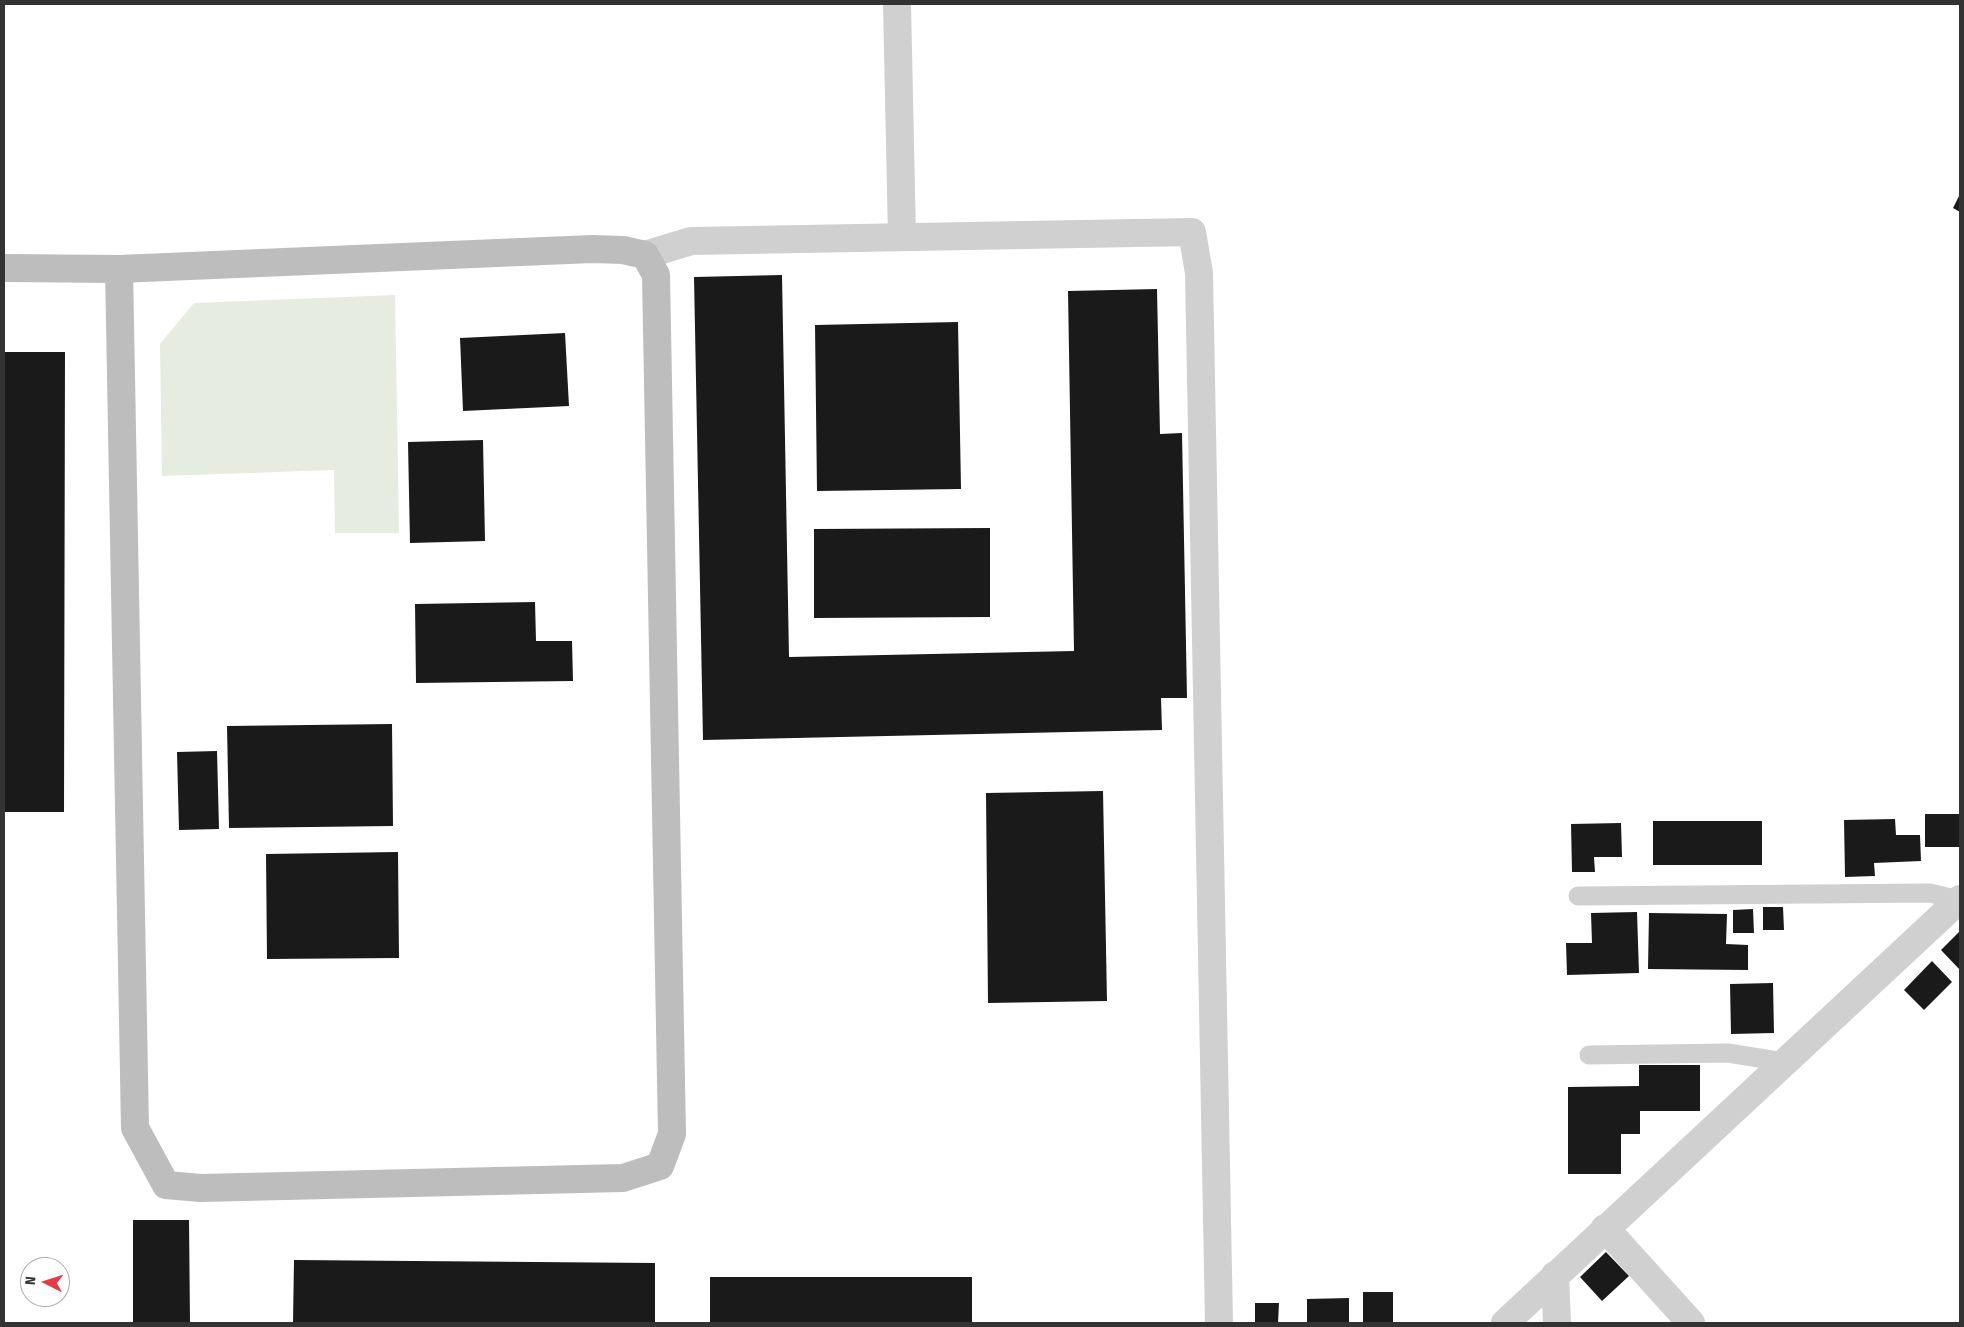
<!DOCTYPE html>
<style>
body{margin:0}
#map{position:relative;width:1964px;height:1327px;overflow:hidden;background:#fff;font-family:"Fira Sans Condensed",sans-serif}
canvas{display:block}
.frame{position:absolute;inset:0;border:5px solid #333;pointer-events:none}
.north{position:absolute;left:20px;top:1257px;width:50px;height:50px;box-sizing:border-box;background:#fff;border:1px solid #adadad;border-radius:50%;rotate:275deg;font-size:14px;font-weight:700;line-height:20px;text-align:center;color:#333}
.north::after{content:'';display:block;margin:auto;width:18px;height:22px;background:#e63946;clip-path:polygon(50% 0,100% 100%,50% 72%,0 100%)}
</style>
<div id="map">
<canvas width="1964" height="1327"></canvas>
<div class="frame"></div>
<div class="north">N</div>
</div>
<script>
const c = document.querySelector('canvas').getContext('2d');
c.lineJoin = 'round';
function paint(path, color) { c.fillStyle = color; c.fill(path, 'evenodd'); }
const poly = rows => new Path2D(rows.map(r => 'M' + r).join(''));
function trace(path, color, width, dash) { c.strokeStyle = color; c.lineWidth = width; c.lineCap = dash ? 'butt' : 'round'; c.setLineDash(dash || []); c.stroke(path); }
const green = poly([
 [395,295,399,533,335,533,334,470,162,476,160,344,194,303]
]);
const building = poly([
 [1960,194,1960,212,1953,208],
 [782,275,789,657,1074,651,1068,291,1157,289,1160,434,1182,433,1187,698,1161,698,1162,730,703,740,694,277],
 [958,322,961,489,817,491,815,325],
 [565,333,569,406,463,411,460,338],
 [4,352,65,352,64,812,4,812],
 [483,440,485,541,410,543,408,442],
 [990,528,990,617,814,618,814,529],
 [535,602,536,641,572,641,573,681,416,683,415,604],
 [392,724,393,826,229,828,227,726],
 [217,751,219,829,179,830,177,752],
 [1103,791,1107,1001,988,1003,986,793],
 [1925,814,1960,814,1960,847,1925,847],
 [1895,819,1896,835,1920,835,1921,861,1874,863,1875,876,1845,877,1844,820],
 [1653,821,1762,821,1762,865,1653,865],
 [1621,823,1622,857,1594,857,1595,872,1572,872,1571,824],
 [398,852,399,958,267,959,266,854],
 [1763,907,1783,907,1784,930,1763,930],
 [1753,909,1754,933,1733,933,1733,910],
 [1637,912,1639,973,1567,975,1566,943,1592,943,1591,913],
 [1649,913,1727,914,1726,944,1748,945,1748,970,1648,969],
 [1960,931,1960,970,1941,950],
 [1932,961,1952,982,1924,1010,1904,990],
 [1773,983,1774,1033,1731,1034,1730,984],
 [1639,1065,1700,1065,1700,1111,1640,1111,1640,1134,1621,1134,1621,1174,1568,1174,1568,1087,1639,1086],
 [133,1220,189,1220,190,1323,133,1323],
 [1606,1252,1629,1276,1602,1301,1580,1277],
 [294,1260,655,1263,655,1323,293,1323],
 [710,1277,972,1277,972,1323,710,1323],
 [1363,1292,1393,1292,1393,1323,1363,1323],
 [1349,1298,1349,1323,1307,1323,1307,1299],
 [1255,1303,1279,1303,1278,1323,1255,1323]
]);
const lane = poly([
 [1578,896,1930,893,1959,900],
 [1589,1055,1728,1053,1784,1062]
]);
const street = poly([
 [897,4,902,237],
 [645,255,691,241,1192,232,1199,273,1219,1323],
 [1605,1228,1691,1323],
 [1555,1275,1557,1323],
 [1505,1323,1960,899]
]);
const secondary = poly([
 [4,268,119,269,592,249,623,250,645,255,656,275,672,1134,660,1166,623,1178,201,1188,166,1185,135,1128,119,269]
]);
paint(green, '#e6ecdf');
paint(building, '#1a1a1a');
trace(lane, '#d0d0d0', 19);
trace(street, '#d0d0d0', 28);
trace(secondary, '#bdbdbd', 28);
</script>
